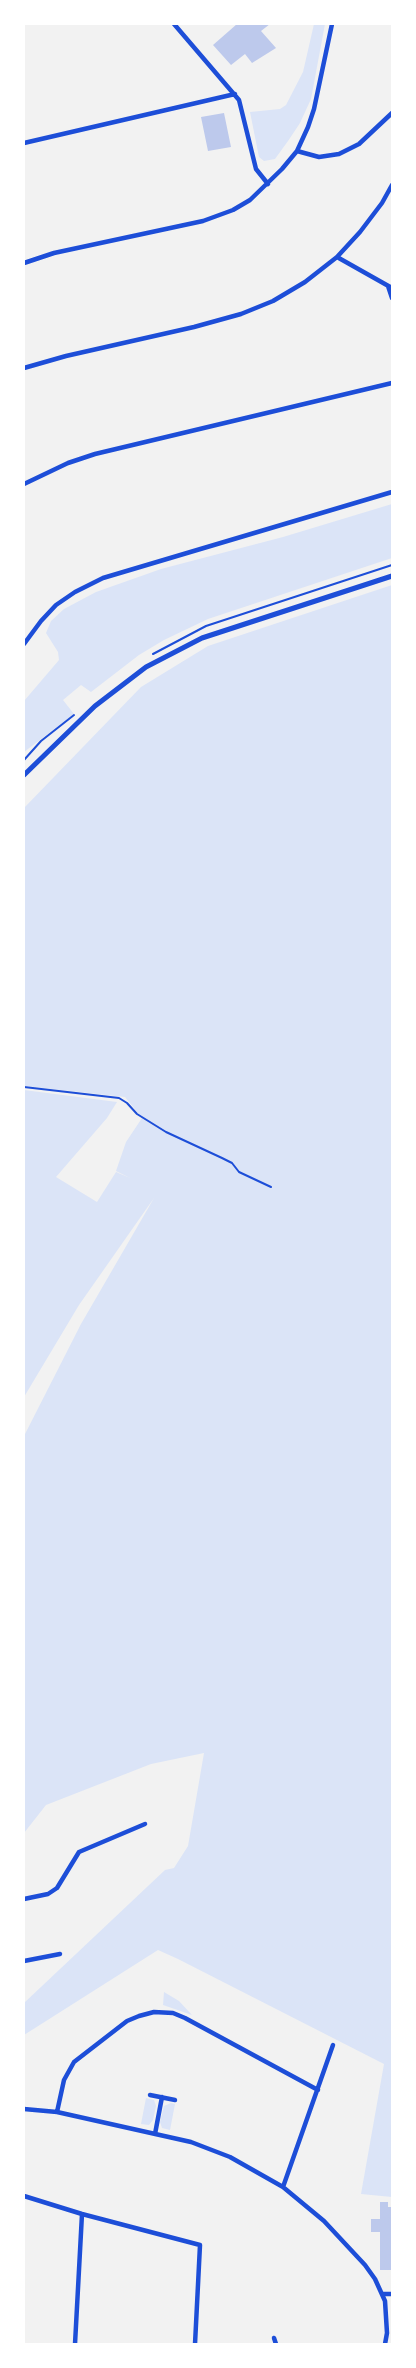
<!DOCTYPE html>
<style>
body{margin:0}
#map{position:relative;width:416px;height:2368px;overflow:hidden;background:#f2f2f2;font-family:"Times New Roman",serif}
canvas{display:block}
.frame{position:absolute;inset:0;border:25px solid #fff;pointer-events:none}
</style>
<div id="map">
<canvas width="416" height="2368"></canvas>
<div class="frame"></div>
</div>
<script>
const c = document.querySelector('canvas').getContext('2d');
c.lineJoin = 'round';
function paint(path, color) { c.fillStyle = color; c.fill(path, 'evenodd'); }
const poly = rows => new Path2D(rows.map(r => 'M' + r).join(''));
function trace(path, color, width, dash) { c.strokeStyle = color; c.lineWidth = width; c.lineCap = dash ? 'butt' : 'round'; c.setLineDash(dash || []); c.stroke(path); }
const green = poly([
 [314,24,325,24,311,99,300,123,288,141,275,159,264,161,259,157,250,112,280,109,286,105,303,72],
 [392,504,392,558,208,619,164,640,139,655,91,692,81,685,63,700,74,714,24,752,24,701,59,660,58,652,46,633,51,621,64,609,96,592,161,569,283,537],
 [392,585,392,2197,361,2194,384,2064,178,1959,158,1950,24,2035,24,2003,165,1870,174,1868,188,1846,204,1753,151,1764,46,1805,24,1833,24,1436,81,1324,154,1198,79,1305,24,1397,24,1090,117,1102,107,1118,56,1177,97,1202,116,1172,130,1178,116,1171,126,1142,142,1118,125,1097,24,1086,24,808,141,687,208,646],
 [164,1992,179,2001,192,2015,163,2005],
 [146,2098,154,2100,156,2106,153,2120,149,2125,141,2124],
 [171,2103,175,2104,170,2130,162,2128,160,2122,164,2106]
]);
const building = poly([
 [237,24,270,24,261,31,276,48,252,63,245,54,231,65,213,45],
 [224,113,231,147,208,151,201,117],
 [380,2202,388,2202,388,2207,392,2207,392,2270,380,2270,380,2232,371,2232,371,2219,380,2219]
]);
const path = poly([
 [153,654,206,626,392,565],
 [24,760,41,741,74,715]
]);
const service = poly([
 [24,1087,119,1098,127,1103,137,1114,166,1132,222,1158,232,1163,239,1172,271,1187]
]);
const minor = poly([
 [174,24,239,100,256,169,268,184],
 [24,143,235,94],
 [297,151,319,157,339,154,359,144,392,113],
 [337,257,392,288],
 [24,263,54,253,203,221,233,210,250,200,282,169,297,151,308,127,314,109,332,24],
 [388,286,392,298],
 [24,368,66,356,194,327,241,314,273,301,305,282,337,257,360,232,382,203,392,185],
 [24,484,68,463,95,454,392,383],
 [24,644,41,621,56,605,75,592,103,578,392,492],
 [24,1899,48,1894,57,1888,79,1852,145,1824],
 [24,1961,60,1954],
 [150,2095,175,2100],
 [24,2109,57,2112,191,2142,230,2157,283,2187,324,2221,365,2265,375,2279,385,2301,387,2333,385,2344],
 [57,2112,64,2080,74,2062,127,2021,139,2016,154,2012,173,2013,185,2018,318,2090],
 [155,2134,162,2097],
 [283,2187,333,2045],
 [24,2196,82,2214,200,2245,195,2344],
 [383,2294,392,2294],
 [274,2338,276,2344],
 [75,2344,82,2214]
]);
const tertiary = poly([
 [24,775,95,706,146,667,202,638,392,576]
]);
paint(green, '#dbe4f7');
paint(building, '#bdc9ec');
trace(path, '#1d4ed8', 2);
trace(service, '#1d4ed8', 2);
trace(minor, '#1d4ed8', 4.5);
trace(tertiary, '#1d4ed8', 5);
</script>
